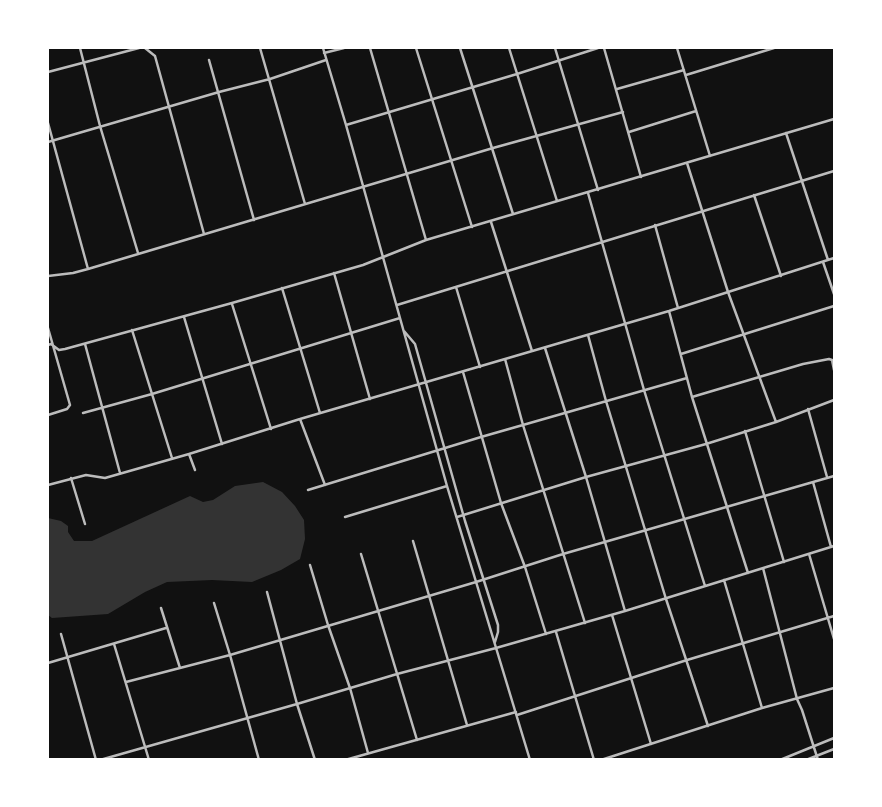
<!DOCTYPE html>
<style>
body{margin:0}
#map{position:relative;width:882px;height:807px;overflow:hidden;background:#111;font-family:"Fira Sans Condensed",sans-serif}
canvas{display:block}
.frame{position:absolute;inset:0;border:49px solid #fff;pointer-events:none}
</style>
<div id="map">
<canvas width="882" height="807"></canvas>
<div class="frame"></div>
</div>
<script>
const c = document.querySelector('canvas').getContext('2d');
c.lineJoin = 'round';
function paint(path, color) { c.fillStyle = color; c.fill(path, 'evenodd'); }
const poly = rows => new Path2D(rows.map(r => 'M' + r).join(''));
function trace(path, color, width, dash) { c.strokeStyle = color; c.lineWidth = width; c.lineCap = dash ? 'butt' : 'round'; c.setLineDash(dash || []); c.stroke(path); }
const water = poly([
 [263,482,282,492,295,506,304,520,305,539,300,559,281,570,252,582,212,580,167,582,145,592,108,614,52,618,48,615,48,518,61,521,68,526,68,532,74,541,92,541,190,496,203,502,213,500,235,486]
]);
const minor = poly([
 [80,48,100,126,138,253],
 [145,48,155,56,204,234],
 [260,48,305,204],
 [323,48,346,125,447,486,530,760],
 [370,48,426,240],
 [416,48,472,227],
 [460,48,513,214],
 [509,48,557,201],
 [555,48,598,190],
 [604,48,641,177],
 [677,48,710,156],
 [324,53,344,48],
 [209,60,254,220],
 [48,72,139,48],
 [686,75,774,48],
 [617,89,684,70],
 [48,123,88,269],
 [346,125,517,74,598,48],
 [629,132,696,111],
 [786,133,828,260],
 [48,142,219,92,270,79,326,60],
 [687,163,728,292,776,422],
 [588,193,644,390,705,586],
 [754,195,781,276],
 [491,222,532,351],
 [655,225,678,308],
 [823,262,834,294],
 [334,273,370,399],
 [48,276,73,273,88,269,493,148,623,112],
 [456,287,480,367],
 [282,288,320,413],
 [232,304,271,429],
 [397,305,834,171],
 [669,311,692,397,748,573],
 [184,317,222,444],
 [48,328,70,405,67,409,48,415],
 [132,330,172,458],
 [404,331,415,344,465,521,498,625,498,632,495,642],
 [588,335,606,401,666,599,708,726],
 [85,344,120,473],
 [48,345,51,344,59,350,65,349,232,303,363,265,426,240,834,119],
 [545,348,586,477,625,611],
 [681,354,834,306],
 [505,359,523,425,585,623],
 [463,372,501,503,525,567,546,634],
 [692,397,803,364,829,359,832,360,834,370],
 [808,409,827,477],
 [83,413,152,394,400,318],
 [300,419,325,485],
 [745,431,784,562],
 [189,454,195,470],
 [71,478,85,524],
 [813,482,831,547],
 [48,485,86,475,105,478,189,454,300,419,669,311,834,258],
 [308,490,481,437,687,378],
 [345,517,447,486],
 [457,517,586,477,706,444,776,422,834,400],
 [413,541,467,725],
 [361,554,417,740],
 [809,554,834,639],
 [310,565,328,625,350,688,368,753],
 [763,568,797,699,802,710,818,760],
 [724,580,762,708],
 [267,592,297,704,315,760],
 [214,603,230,655,259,760],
 [161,608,180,668],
 [612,615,651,744],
 [556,632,594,760],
 [61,634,96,760],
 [114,644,149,760],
 [48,663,166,628],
 [126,682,230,655,476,582,563,554,834,476],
 [517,715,687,660,834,616],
 [100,760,297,704,397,674,496,648,625,611,834,546],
 [345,760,516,712],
 [601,760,762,708,834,688],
 [780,760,834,738],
 [806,760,834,749]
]);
paint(water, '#333');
trace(minor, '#bcbcbc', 2.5);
</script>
